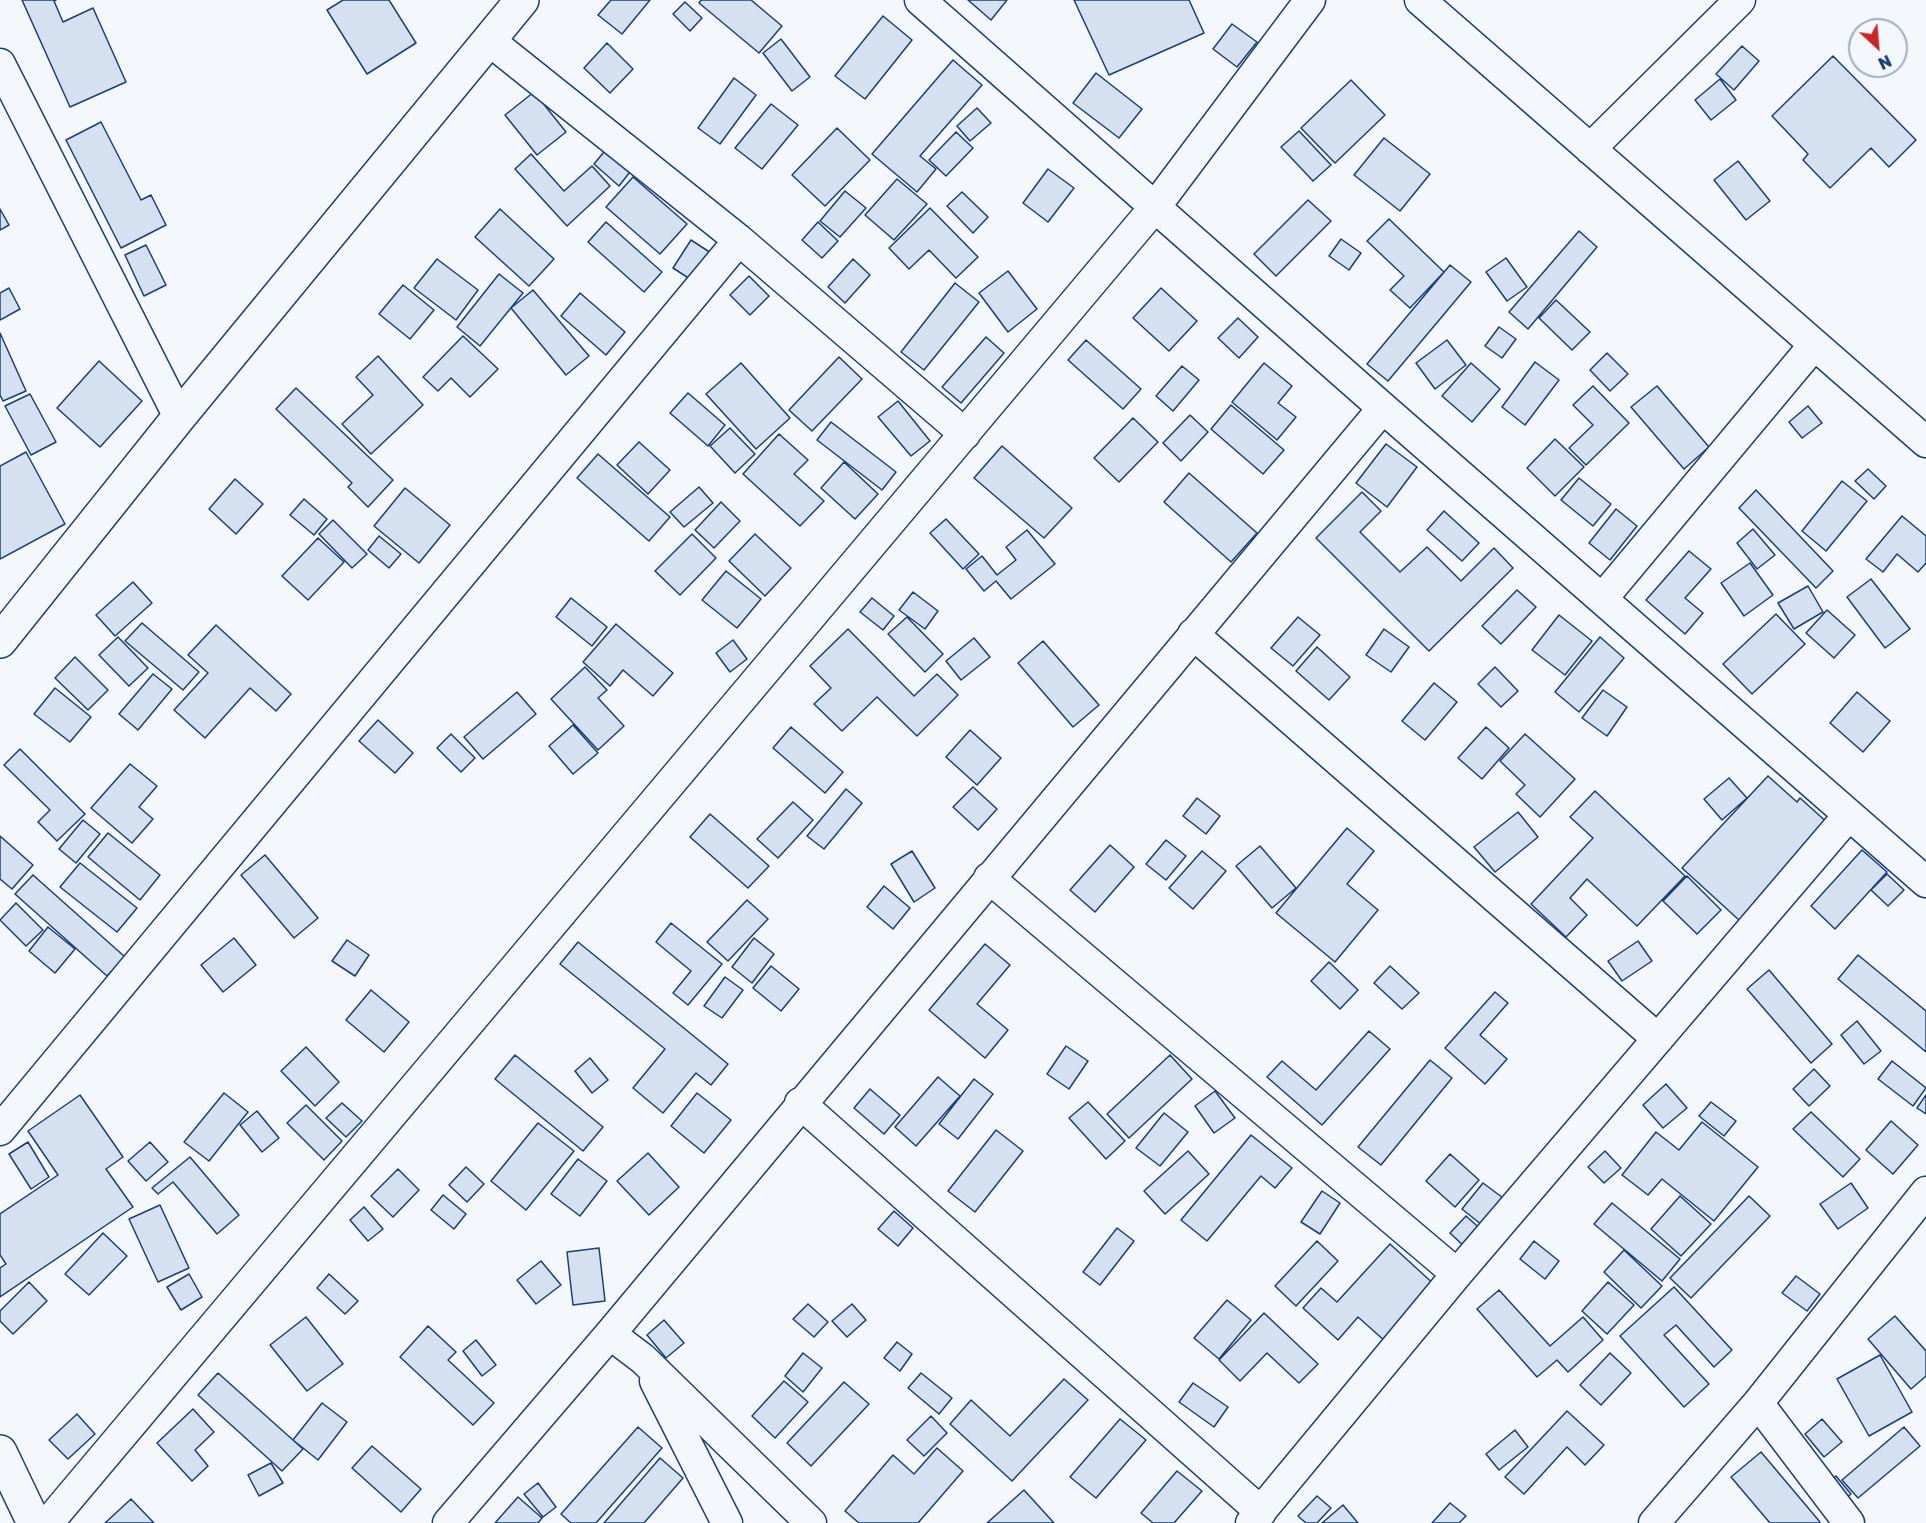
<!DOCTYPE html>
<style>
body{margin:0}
#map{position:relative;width:1926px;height:1523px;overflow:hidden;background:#f4f7fb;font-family:"Golos Text",sans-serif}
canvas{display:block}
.north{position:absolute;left:1848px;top:18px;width:60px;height:60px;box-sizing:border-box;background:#f4f7fb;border:2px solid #9eadc5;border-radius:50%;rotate:154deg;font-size:16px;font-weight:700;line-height:24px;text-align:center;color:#1d3f73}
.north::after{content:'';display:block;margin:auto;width:21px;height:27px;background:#c62828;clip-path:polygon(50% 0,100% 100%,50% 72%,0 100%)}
</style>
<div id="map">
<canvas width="1926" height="1523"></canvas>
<div class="north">N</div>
</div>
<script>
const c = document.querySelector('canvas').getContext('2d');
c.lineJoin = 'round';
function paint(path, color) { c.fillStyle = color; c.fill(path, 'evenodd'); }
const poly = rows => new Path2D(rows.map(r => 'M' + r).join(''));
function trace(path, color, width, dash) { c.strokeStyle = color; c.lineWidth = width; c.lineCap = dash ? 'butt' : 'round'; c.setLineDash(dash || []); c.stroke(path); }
const building = poly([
 [22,0,56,0,54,1,63,22,93,8,126,82,70,107,22,0],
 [343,0,389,0,416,43,367,74,327,10,343,0],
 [611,0,650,0,622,34,598,15,611,0],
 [701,0,751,0,782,26,759,53,699,3,701,0],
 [968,0,1007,0,991,20,968,0],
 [1074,0,1189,0,1204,33,1109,75,1074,0],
 [685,2,702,18,690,31,673,14,685,2],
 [883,16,912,40,865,99,835,76,883,16],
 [1232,24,1257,42,1237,67,1213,49,1232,24],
 [781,39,810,77,792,91,763,53,781,39],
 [607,43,633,69,610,93,584,68,607,43],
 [1742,46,1759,61,1734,90,1716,74,1742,46],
 [1833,56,1916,140,1889,167,1871,148,1830,188,1803,160,1808,154,1772,116,1833,56],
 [953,60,982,85,920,156,936,169,917,192,872,154,953,60],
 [1096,73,1142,109,1119,138,1073,103,1096,73],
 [734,78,756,95,720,144,698,128,734,78],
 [1720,79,1736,100,1711,120,1695,100,1720,79],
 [1351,80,1385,115,1335,163,1301,128,1351,80],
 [534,92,566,132,537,155,505,115,534,92],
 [771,104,798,125,762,169,735,148,771,104],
 [977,108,991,123,970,141,957,126,977,108],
 [101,122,141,200,151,195,166,225,121,248,66,140,101,122],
 [837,128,870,160,825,206,792,175,837,128],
 [1299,131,1331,165,1313,181,1281,147,1299,131],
 [956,132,973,148,946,176,929,160,956,132],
 [1384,138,1430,174,1400,211,1354,175,1384,138],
 [608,147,633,168,619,186,594,164,608,147],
 [531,154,564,191,592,166,610,186,567,226,515,169,531,154],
 [1738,161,1770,201,1746,220,1714,180,1738,161],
 [1048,169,1074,188,1048,222,1023,203,1048,169],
 [633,177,687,224,660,254,606,207,633,177],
 [897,179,927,204,894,240,865,215,897,179],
 [845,191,866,208,840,237,820,221,845,191],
 [962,192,988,217,973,233,947,206,962,192],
 [1308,200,1331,221,1276,276,1254,254,1308,200],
 [930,208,978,257,956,278,929,250,909,269,889,248,930,208],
 [0,209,9,225,0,230,0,209],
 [500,209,554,259,529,286,475,237,500,209],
 [1389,219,1444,272,1410,308,1390,290,1404,276,1367,241,1389,219],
 [606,222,662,272,644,292,588,242,606,222],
 [818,222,838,241,822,258,802,240,818,222],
 [1579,231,1597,247,1528,329,1509,312,1579,231],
 [1341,239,1361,253,1349,270,1329,256,1341,239],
 [691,240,711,253,693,281,673,268,691,240],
 [146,245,166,285,144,296,125,255,146,245],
 [1506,258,1527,287,1507,301,1486,272,1506,258],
 [437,259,478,290,456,320,414,288,437,259],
 [853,259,870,275,845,303,828,287,853,259],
 [1450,265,1471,282,1388,381,1367,364,1450,265],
 [1008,271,1037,309,1008,332,979,293,1008,271],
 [499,274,523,293,480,346,457,327,499,274],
 [749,276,769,296,750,315,730,295,749,276],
 [955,283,979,302,924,370,901,352,955,283],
 [403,285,434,310,410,339,379,314,403,285],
 [9,288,20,309,0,320,0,293,9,288],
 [1161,288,1197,321,1169,351,1133,318,1161,288],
 [533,290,589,356,566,375,511,308,533,290],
 [580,293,625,332,606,355,561,316,580,293],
 [1556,300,1590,332,1572,350,1539,318,1556,300],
 [1238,318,1258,337,1239,358,1218,338,1238,318],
 [1499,327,1516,339,1502,358,1485,346,1499,327],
 [0,333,26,391,3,401,0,395,0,333],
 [463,336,498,369,470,397,451,378,438,391,423,377,463,336],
 [986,337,1004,353,961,403,942,387,986,337],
 [1086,340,1141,389,1123,409,1068,360,1086,340],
 [1447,340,1466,365,1435,389,1416,363,1447,340],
 [1607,353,1628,374,1610,391,1590,370,1607,353],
 [378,356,423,405,371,454,342,424,373,395,356,377,378,356],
 [839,357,862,379,812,431,789,410,839,357],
 [99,361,142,401,100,447,57,408,99,361],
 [1535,362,1559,380,1525,425,1502,407,1535,362],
 [741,363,790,418,756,449,706,394,741,363],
 [1264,363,1292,386,1278,403,1296,417,1277,440,1232,402,1264,363],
 [1471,363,1500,389,1472,422,1442,396,1471,363],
 [1182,366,1199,380,1173,411,1156,396,1182,366],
 [1593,386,1629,423,1586,465,1569,448,1593,425,1573,405,1593,386],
 [1657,386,1709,447,1684,469,1631,407,1657,386],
 [296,388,393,480,368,507,348,487,352,483,276,409,296,388],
 [688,393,725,425,708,446,670,413,688,393],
 [30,394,56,442,31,455,5,406,30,394],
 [898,401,930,441,911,456,878,417,898,401],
 [1231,405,1284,450,1263,474,1211,429,1231,405],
 [1808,406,1822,423,1802,438,1789,422,1808,406],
 [1190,415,1208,432,1181,461,1163,443,1190,415],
 [1133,418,1158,442,1119,482,1094,458,1133,418],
 [831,422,896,472,882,490,817,440,831,422],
 [730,428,755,454,735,473,710,446,730,428],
 [779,434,808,460,794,474,824,501,800,526,743,474,779,434],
 [1555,439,1584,467,1555,496,1527,468,1555,439],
 [639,442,670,470,648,494,617,465,639,442],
 [1386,444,1417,467,1387,507,1356,483,1386,444],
 [1002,446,1072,508,1044,538,974,478,1002,446],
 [26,452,65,524,0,559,0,466,26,452],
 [598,454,670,517,649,541,577,478,598,454],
 [844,462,878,494,855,519,821,488,844,462],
 [1868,469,1886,486,1874,499,1855,481,1868,469],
 [1189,473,1257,533,1231,562,1164,502,1189,473],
 [1579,478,1611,504,1593,526,1561,500,1579,478],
 [235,479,263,504,236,534,209,509,235,479],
 [1842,481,1867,501,1826,551,1802,531,1842,481],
 [699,487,713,503,684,527,670,512,699,487],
 [405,488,450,525,419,563,374,526,405,488],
 [1756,490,1833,571,1816,588,1739,508,1756,490],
 [1362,492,1381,511,1360,532,1400,572,1427,547,1461,581,1494,548,1513,568,1429,651,1316,538,1362,492],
 [304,499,327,519,314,535,290,515,304,499],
 [721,502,740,521,714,548,695,530,721,502],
 [1616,509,1637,526,1610,560,1589,543,1616,509],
 [1444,511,1479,543,1462,561,1427,530,1444,511],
 [1902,516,1926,536,1926,563,1918,572,1897,554,1883,572,1866,559,1902,516],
 [946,519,979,554,963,569,930,533,946,519],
 [333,520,367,554,352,568,319,534,333,520],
 [1753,529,1775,555,1757,569,1737,543,1753,529],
 [1027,530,1055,564,1011,599,996,581,984,591,966,569,982,556,997,575,1016,560,1006,547,1027,530],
 [692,534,716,558,680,595,655,571,692,534],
 [755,534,791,568,765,596,729,561,755,534],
 [379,536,401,554,389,568,368,550,379,536],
 [318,538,344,562,308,600,282,576,318,538],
 [1689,551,1711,569,1685,598,1703,613,1685,634,1646,600,1689,551],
 [1750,563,1773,595,1744,616,1721,583,1750,563],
 [726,571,761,599,737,628,702,600,726,571],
 [1871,579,1910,629,1885,648,1847,597,1871,579],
 [133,582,152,603,115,636,96,615,133,582],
 [1808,586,1823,612,1794,629,1778,603,1808,586],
 [1517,590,1536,607,1501,644,1482,626,1517,590],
 [913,592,938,611,925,629,899,610,913,592],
 [571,598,607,627,592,646,556,617,571,598],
 [872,598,894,616,883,630,860,612,872,598],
 [1827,610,1855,635,1834,658,1806,633,1827,610],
 [1776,614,1805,644,1752,694,1723,664,1776,614],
 [1559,615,1592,641,1565,675,1532,650,1559,615],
 [907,617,943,654,925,672,888,634,907,617],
 [1298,617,1320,635,1293,666,1271,648,1298,617],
 [142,623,199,672,183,690,125,641,142,623],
 [616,624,673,673,653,696,623,670,610,686,583,662,616,624],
 [216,625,291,694,276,711,250,688,205,738,174,710,208,673,188,655,216,625],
 [848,629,914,696,937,674,958,695,917,736,877,697,842,731,814,704,831,688,810,666,848,629],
 [1384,629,1409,647,1391,672,1366,655,1384,629],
 [118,637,148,668,129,686,99,655,118,637],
 [1600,637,1624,658,1579,712,1555,692,1600,637],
 [974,638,990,657,961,680,946,661,974,638],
 [733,640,747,659,730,672,716,653,733,640],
 [1043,641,1099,705,1073,727,1018,663,1043,641],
 [1317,647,1350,677,1329,700,1296,671,1317,647],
 [75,657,108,690,88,710,55,678,75,657],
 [585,667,607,690,598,698,624,726,598,750,551,699,585,667],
 [1495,667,1518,691,1501,707,1478,684,1495,667],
 [153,674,172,689,138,730,119,714,153,674],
 [1434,683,1457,702,1425,740,1402,721,1434,683],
 [55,688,91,717,70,742,34,714,55,688],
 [1603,690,1627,707,1607,736,1582,718,1603,690],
 [517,692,536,714,483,759,464,737,517,692],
 [1857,692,1890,721,1863,752,1830,723,1857,692],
 [378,720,413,753,395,773,359,741,378,720],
 [573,725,598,753,573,774,549,746,573,725],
 [791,727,843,772,825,793,773,748,791,727],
 [1486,727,1509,748,1482,779,1458,758,1486,727],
 [970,730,1001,758,977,785,946,757,970,730],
 [451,734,475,758,461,772,437,748,451,734],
 [1525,734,1575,779,1540,817,1516,794,1525,785,1500,761,1525,734],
 [20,749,85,814,57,841,38,822,50,810,4,765,20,749],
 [130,764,157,786,139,807,153,819,132,843,91,808,130,764],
 [1768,776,1797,802,1800,798,1830,825,1740,921,1682,868,1768,776],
 [1729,778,1747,798,1722,820,1704,799,1729,778],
 [973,787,997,809,978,830,953,807,973,787],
 [846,789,862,803,824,849,807,836,846,789],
 [1595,791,1685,876,1637,926,1587,879,1570,898,1587,915,1566,937,1531,904,1593,838,1570,817,1595,791],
 [1197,798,1220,816,1206,834,1183,816,1197,798],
 [793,802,813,820,778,858,757,839,793,802],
 [1518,812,1538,837,1495,872,1474,847,1518,812],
 [710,814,769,866,748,888,690,837,710,814],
 [83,820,100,834,76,863,59,849,83,820],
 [1347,828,1374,851,1347,884,1378,910,1335,962,1276,913,1347,828],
 [108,833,160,875,140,900,88,857,108,833],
 [0,836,33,865,12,889,0,879,0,836],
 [1166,840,1186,856,1166,880,1146,864,1166,840],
 [1110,845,1134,867,1095,912,1070,890,1110,845],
 [1260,846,1296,888,1272,908,1236,866,1260,846],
 [1862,850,1887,872,1835,929,1811,906,1862,850],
 [912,851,935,888,914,902,891,864,912,851],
 [1202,851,1226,871,1193,909,1169,888,1202,851],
 [265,855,318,918,294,938,241,875,265,855],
 [80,863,137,908,117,932,60,887,80,863],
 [1887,874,1904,890,1888,906,1871,890,1887,874],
 [33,875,125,957,107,976,15,894,33,875],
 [1687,876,1721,910,1697,934,1663,901,1687,876],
 [884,886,910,908,893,929,867,907,884,886],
 [747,900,768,919,728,961,707,942,747,900],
 [16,903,43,930,26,946,0,920,16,903],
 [671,923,722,964,688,1005,673,993,691,971,656,942,671,923],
 [48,927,75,949,55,973,29,951,48,927],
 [234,938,256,965,223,992,201,965,234,938],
 [754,938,774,954,752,983,732,967,754,938],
 [347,940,369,955,355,976,332,961,347,940],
 [1638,941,1652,961,1622,981,1608,961,1638,941],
 [578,942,728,1064,711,1085,696,1073,663,1113,633,1088,665,1049,560,964,578,942],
 [985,944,1010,965,977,1004,1008,1030,985,1058,929,1010,985,944],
 [1858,955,1926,1011,1926,1052,1838,979,1858,955],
 [1329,962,1358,990,1340,1009,1311,981,1329,962],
 [771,966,799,989,781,1011,753,988,771,966],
 [1390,966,1419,993,1402,1009,1374,983,1390,966],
 [1769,970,1832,1044,1811,1063,1747,989,1769,970],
 [725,977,743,990,722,1018,704,1006,725,977],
 [371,990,409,1022,384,1052,346,1020,371,990],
 [1495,992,1508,1003,1480,1035,1507,1059,1485,1084,1445,1048,1495,992],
 [1857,1021,1881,1051,1864,1064,1841,1035,1857,1021],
 [1369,1031,1390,1049,1322,1125,1267,1077,1282,1061,1316,1090,1369,1031],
 [1066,1046,1088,1061,1069,1089,1047,1074,1066,1046],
 [306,1047,339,1082,315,1106,281,1071,306,1047],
 [515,1055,603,1127,583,1151,495,1079,515,1055],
 [1170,1055,1192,1079,1129,1138,1107,1114,1170,1055],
 [590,1058,608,1080,592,1093,575,1071,590,1058],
 [1430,1060,1452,1078,1381,1165,1358,1147,1430,1060],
 [1892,1061,1926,1088,1913,1106,1878,1079,1892,1061],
 [1814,1069,1830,1086,1809,1106,1793,1089,1814,1069],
 [938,1077,960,1096,916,1146,895,1127,938,1077],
 [974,1079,993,1094,958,1139,939,1124,974,1079],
 [1666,1084,1687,1108,1663,1128,1643,1105,1666,1084],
 [870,1089,900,1115,884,1134,854,1108,870,1089],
 [1215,1091,1235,1118,1214,1133,1195,1106,1215,1091],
 [224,1093,248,1112,209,1161,184,1142,224,1093],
 [697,1093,731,1120,704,1153,671,1126,697,1093],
 [80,1095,123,1157,106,1169,133,1207,0,1297,0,1268,6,1264,0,1255,0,1214,58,1175,28,1131,80,1095],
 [1926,1095,1926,1114,1917,1108,1926,1095],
 [1088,1102,1125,1141,1106,1159,1069,1118,1088,1102],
 [1711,1102,1736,1121,1724,1136,1699,1116,1711,1102],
 [342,1103,362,1121,346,1137,326,1118,342,1103],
 [306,1105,342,1141,324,1160,287,1123,306,1105],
 [257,1111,279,1138,262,1152,240,1125,257,1111],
 [1811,1112,1860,1159,1843,1177,1793,1129,1811,1112],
 [1164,1113,1188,1132,1160,1166,1136,1148,1164,1113],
 [1891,1121,1918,1145,1893,1174,1866,1150,1891,1121],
 [1702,1122,1758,1167,1714,1221,1662,1179,1648,1195,1622,1175,1656,1132,1679,1150,1702,1122],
 [538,1123,574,1151,526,1210,491,1181,538,1123],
 [996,1130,1023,1151,975,1212,948,1191,996,1130],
 [1251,1135,1292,1168,1275,1188,1261,1176,1207,1241,1181,1220,1251,1135],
 [28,1142,49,1177,31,1189,9,1154,28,1142],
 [150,1142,168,1162,146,1181,128,1161,150,1142],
 [1188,1151,1209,1174,1165,1214,1144,1191,1188,1151],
 [1605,1151,1621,1168,1604,1183,1588,1167,1605,1151],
 [648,1153,679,1187,649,1215,617,1181,648,1153],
 [1450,1154,1479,1180,1455,1207,1426,1181,1450,1154],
 [190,1157,239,1215,217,1234,173,1182,158,1194,152,1188,190,1157],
 [578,1159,607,1181,580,1216,551,1194,578,1159],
 [466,1167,484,1184,467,1202,449,1185,466,1167],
 [398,1169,419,1190,393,1217,371,1196,398,1169],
 [1483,1183,1503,1198,1482,1225,1462,1209,1483,1183],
 [1851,1183,1868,1208,1838,1229,1820,1204,1851,1183],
 [1322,1191,1340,1203,1320,1234,1301,1222,1322,1191],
 [443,1195,466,1214,454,1229,431,1210,443,1195],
 [1680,1196,1711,1224,1681,1256,1651,1229,1680,1196],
 [1749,1196,1770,1216,1691,1298,1670,1278,1749,1196],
 [1612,1203,1680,1259,1662,1281,1594,1224,1612,1203],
 [160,1205,189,1268,158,1282,129,1219,160,1205],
 [364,1207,383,1229,368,1241,350,1220,364,1207],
 [894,1211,913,1228,898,1246,878,1229,894,1211],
 [1466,1216,1484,1232,1468,1250,1450,1233,1466,1216],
 [1117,1228,1134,1241,1100,1285,1083,1272,1117,1228],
 [103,1233,127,1256,89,1295,65,1274,103,1233],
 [1317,1241,1338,1261,1296,1306,1275,1286,1317,1241],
 [1534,1241,1559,1261,1545,1279,1520,1259,1534,1241],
 [1390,1244,1437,1287,1386,1342,1358,1317,1338,1340,1303,1308,1321,1288,1337,1302,1390,1244],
 [599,1248,605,1301,573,1305,567,1252,599,1248],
 [1624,1250,1662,1286,1641,1308,1604,1272,1624,1250],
 [541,1261,561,1285,536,1304,517,1280,541,1261],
 [189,1274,202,1297,181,1310,167,1287,189,1274],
 [329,1274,358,1301,345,1314,317,1288,329,1274],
 [1796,1276,1820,1294,1807,1311,1782,1293,1796,1276],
 [29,1282,47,1301,13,1334,0,1321,0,1311,29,1282],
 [1608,1282,1634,1305,1607,1334,1582,1311,1608,1282],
 [1674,1287,1732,1350,1714,1367,1676,1325,1664,1335,1709,1384,1684,1407,1620,1336,1674,1287],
 [1499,1290,1550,1346,1583,1317,1603,1340,1568,1372,1557,1360,1537,1377,1477,1309,1499,1290],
 [1227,1300,1251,1320,1219,1359,1194,1338,1227,1300],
 [808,1304,828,1322,814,1337,793,1319,808,1304],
 [852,1304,866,1320,847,1337,832,1321,852,1304],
 [1264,1313,1318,1364,1299,1383,1267,1353,1240,1381,1219,1360,1264,1313],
 [1895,1316,1926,1351,1926,1376,1911,1389,1868,1339,1895,1316],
 [306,1317,343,1364,307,1391,270,1345,306,1317],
 [664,1320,684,1343,666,1358,647,1335,664,1320],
 [428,1326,456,1352,448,1360,494,1403,473,1425,400,1357,428,1326],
 [476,1340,496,1365,482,1376,463,1351,476,1340],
 [897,1342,912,1354,900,1371,884,1358,897,1342],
 [803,1353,822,1368,803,1392,785,1376,803,1353],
 [1610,1353,1631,1373,1601,1405,1580,1385,1610,1353],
 [1880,1355,1912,1412,1869,1436,1837,1379,1880,1355],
 [218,1373,303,1449,282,1471,198,1395,218,1373],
 [921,1373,952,1398,939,1414,908,1388,921,1373],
 [1064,1379,1088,1400,1012,1481,950,1424,971,1400,1010,1436,1064,1379],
 [784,1381,808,1402,775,1438,752,1416,784,1381],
 [844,1382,869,1404,811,1466,787,1443,844,1382],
 [1193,1383,1228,1407,1214,1427,1179,1402,1193,1383],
 [322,1403,347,1422,318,1460,293,1440,322,1403],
 [193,1409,214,1432,195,1450,208,1466,192,1481,157,1443,193,1409],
 [1567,1411,1604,1445,1585,1465,1567,1447,1524,1494,1505,1477,1567,1411],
 [77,1414,95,1434,68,1459,49,1440,77,1414],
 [931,1416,947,1433,924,1456,907,1440,931,1416],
 [1120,1419,1146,1440,1096,1498,1070,1477,1120,1419],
 [1822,1419,1842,1442,1824,1457,1805,1434,1822,1419],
 [638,1427,662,1448,596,1523,571,1523,561,1514,638,1427],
 [1904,1427,1920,1446,1858,1498,1842,1480,1904,1427],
 [1515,1430,1528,1447,1499,1470,1486,1454,1515,1430],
 [372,1446,421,1489,401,1512,352,1468,372,1446],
 [937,1448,963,1471,918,1523,859,1523,845,1511,893,1455,914,1474,937,1448],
 [1761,1452,1820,1522,1819,1523,1770,1523,1731,1477,1761,1452],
 [660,1458,683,1478,644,1523,604,1523,660,1458],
 [271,1463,283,1483,259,1496,248,1475,271,1463],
 [1177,1471,1202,1491,1174,1523,1153,1523,1141,1513,1177,1471],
 [1836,1476,1851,1494,1833,1508,1818,1490,1836,1476],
 [538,1483,556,1507,543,1517,524,1494,538,1483],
 [1024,1490,1054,1523,987,1523,1024,1490],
 [1317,1496,1331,1508,1317,1523,1306,1523,1298,1516,1317,1496],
 [518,1497,542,1518,538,1523,495,1523,518,1497],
 [131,1499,154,1523,105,1523,131,1499],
 [1450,1503,1466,1516,1459,1523,1432,1523,1450,1503],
 [1343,1505,1358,1523,1322,1523,1343,1505]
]);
const street = poly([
 [920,0,1383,408,1926,882],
 [1420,0,1926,442],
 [490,41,739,240,965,434],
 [0,64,179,417],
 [1590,149,1740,0],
 [1602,599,1814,345],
 [1193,634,1658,1039],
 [989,878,1457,1274],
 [800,1103,1261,1512],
 [0,1130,739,240],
 [610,1334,643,1359,811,1523],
 [655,1381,727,1523],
 [1758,1403,1849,1523],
 [48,1523,1155,207,1310,0],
 [448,1523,610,1334,1383,408],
 [1251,1523,1457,1274,1849,815],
 [1654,1523,1758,1403,1926,1192]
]);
const secondary = poly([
 [0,641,179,417,522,0],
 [0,1452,34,1523]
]);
paint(building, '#d5e0f0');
trace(building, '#1d3f73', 1.5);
trace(street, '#1d3f73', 33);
trace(secondary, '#1d3f73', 36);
trace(street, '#f4f7fb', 30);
trace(secondary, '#f4f7fb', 33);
</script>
